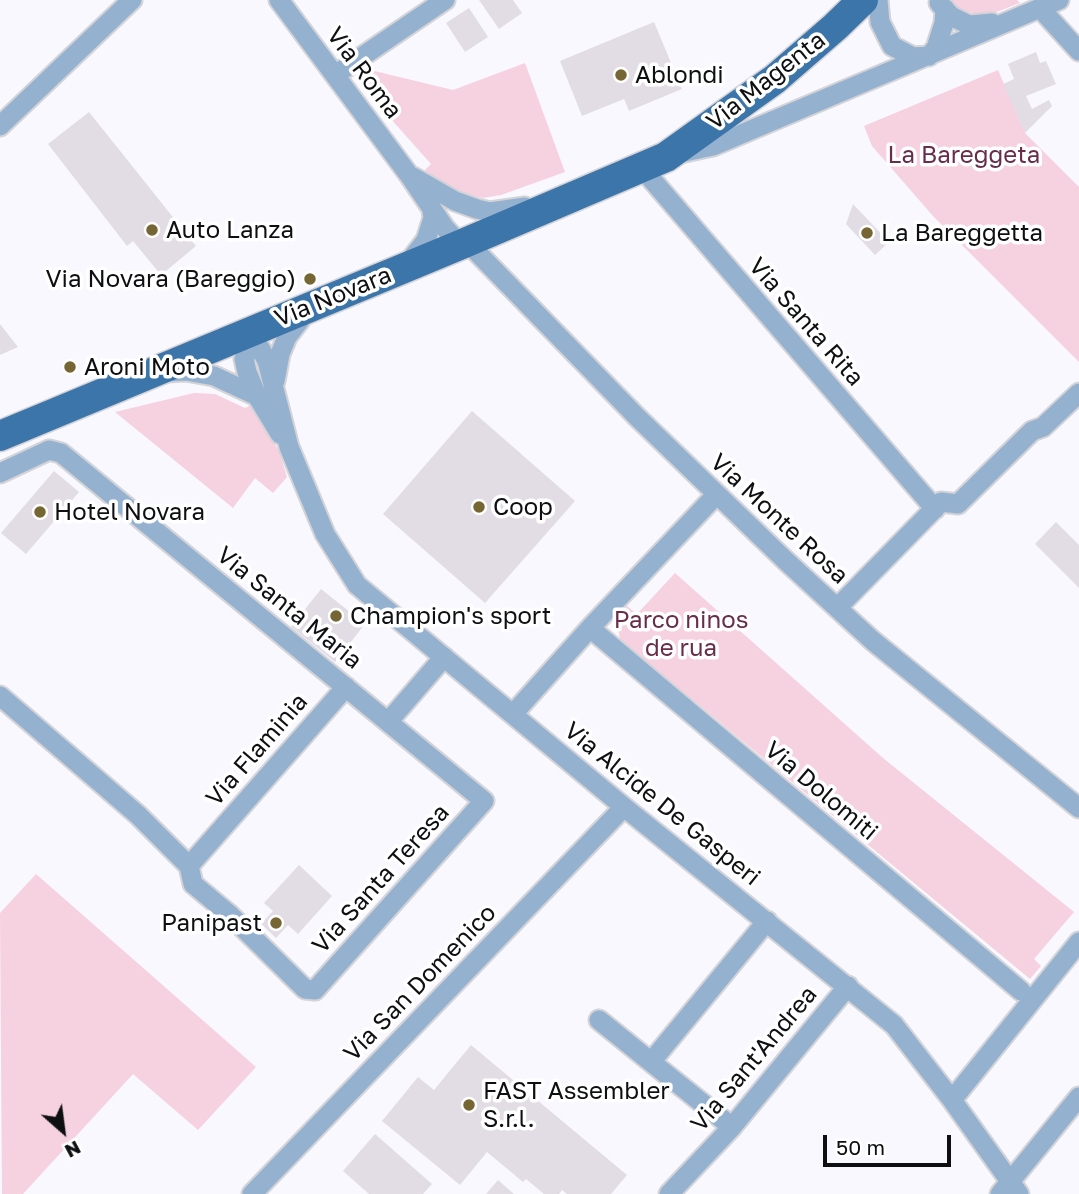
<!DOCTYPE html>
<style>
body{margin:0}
#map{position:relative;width:1079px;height:1194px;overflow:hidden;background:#f8f8fe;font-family:"Golos Text",sans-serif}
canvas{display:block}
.north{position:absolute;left:28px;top:1096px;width:70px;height:70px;-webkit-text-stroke:5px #fff;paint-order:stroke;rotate:152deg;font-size:19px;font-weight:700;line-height:28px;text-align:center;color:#0e0f11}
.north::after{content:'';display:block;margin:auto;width:24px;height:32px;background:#0e0f11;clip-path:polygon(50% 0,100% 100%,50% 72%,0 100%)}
.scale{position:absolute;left:823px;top:1135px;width:128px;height:32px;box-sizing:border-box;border:4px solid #0e0f11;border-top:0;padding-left:9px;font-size:21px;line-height:24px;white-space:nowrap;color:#0e0f11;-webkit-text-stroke:5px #fff;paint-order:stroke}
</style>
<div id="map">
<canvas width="1079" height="1194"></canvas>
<div class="north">N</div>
<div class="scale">50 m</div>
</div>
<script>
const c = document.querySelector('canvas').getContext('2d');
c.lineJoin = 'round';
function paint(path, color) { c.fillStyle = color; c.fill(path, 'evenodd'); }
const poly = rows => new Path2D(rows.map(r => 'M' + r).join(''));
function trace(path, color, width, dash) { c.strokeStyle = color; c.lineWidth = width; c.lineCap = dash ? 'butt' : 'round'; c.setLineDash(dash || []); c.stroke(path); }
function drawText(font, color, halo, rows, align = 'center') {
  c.font = font + ' "Golos Text",sans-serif'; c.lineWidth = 7; c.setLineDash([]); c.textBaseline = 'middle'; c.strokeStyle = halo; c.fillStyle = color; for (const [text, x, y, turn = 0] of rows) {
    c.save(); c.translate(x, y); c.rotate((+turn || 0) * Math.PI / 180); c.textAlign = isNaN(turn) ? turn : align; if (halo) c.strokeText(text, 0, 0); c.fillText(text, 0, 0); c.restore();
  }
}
const green = poly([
 [946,0,1017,0,1020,3,994,13,978,15,958,9],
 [525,63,565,172,501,195,483,198,466,195,435,180,425,170,431,164,374,100,353,73,362,68,453,90],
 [998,70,1025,133,1079,187,1079,362,933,216,872,146,864,126],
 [194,393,215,394,245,408,251,405,279,451,287,477,273,493,255,478,233,508,115,412],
 [675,573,883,758,1074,912,1034,959,1041,966,1030,979,646,661,641,661,621,644,617,622,621,613,627,606,637,614],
 [36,874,256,1067,198,1130,133,1074,23,1194,2,1194,0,913]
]);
const building = poly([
 [479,0,513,0,522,13,499,29],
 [469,8,488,37,465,52,446,23],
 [654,22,682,89,629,111,624,99,582,116,560,61],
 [1036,52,1040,63,1046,61,1056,84,1026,96,1032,109,1049,100,1052,106,1025,133,1003,84,1014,79,1008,64],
 [89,112,196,246,161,275,133,241,127,246,48,144],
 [853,204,889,242,875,255,846,224],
 [0,324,18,347,0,355],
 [472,411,575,501,485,603,383,514],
 [54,471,79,492,26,554,1,533],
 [1056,522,1079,545,1079,588,1035,544],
 [321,589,365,624,335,662,291,627],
 [299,865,332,896,298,934,288,925,276,938,261,924,273,911,264,903],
 [471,1045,627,1175,611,1194,567,1194,562,1190,559,1194,544,1194,526,1179,523,1182,487,1152,460,1185,382,1121,418,1077,434,1090],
 [375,1134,432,1184,423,1194,369,1194,343,1171],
 [498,1180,514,1194,486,1194]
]);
const minor = poly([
 [279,0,409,175,445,228,456,240,467,242],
 [878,0,880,22,892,46,913,57,929,56,936,48,944,23,945,9],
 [939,3,951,16,969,25,992,23],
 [1040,8,1079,51],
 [335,75,445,0],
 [0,126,132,0],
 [680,153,713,146,1059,0],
 [641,167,935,509],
 [413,177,455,201,477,209,490,212,525,207],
 [467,242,637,417,785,560,873,641,1079,808],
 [409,262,426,240,433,218,432,210],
 [257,333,244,359,247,372,257,396,280,434],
 [231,340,251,342,260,348,267,361,289,447,325,534,357,585,624,807,894,1025,952,1100,1019,1194],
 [166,372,186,371,214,376,257,396],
 [275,381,280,354,287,337,307,311],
 [0,473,49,450,61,453,484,801,315,990,305,989,229,914,193,884,189,866],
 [837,608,941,502,958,504,1032,431,1043,427,1079,393],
 [590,628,1021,991],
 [0,696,138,815,189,866,346,687],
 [513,714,590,628,716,495],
 [388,722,444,657],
 [599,1020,651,1062],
 [952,1100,1079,942],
 [732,1127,651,1062,767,921],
 [252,1194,624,807],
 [669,1194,732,1127,848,986],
 [1000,1194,1079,1097]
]);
const primary = poly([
 [0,436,467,242,666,157,775,79,835,27,863,0]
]);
const markers = [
 [621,75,7,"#756634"],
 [152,230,7,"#756634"],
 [867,233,7,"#756634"],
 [310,279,7,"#756634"],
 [70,367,7,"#756634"],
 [479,507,7,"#756634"],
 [40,512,7,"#756634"],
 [336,616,7,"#756634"],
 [276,923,7,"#756634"],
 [469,1105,7,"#756634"]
];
const streetNames = [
 ["Via Roma",364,73,53],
 ["Via Magenta",766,81,-38],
 ["Via Novara",333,297,-22],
 ["Via Santa Rita",806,322,49],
 ["Via Monte Rosa",779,519,43],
 ["Via Santa Maria",289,608,39],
 ["Via Flaminia",257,750,-49],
 ["Via Dolomiti",821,791,40],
 ["Via Alcide De Gasperi",662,804,39],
 ["Via Santa Teresa",381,879,-48],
 ["Via San Domenico",420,983,-46],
 ["Via Sant'Andrea",754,1059,-50]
];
const poiNames = [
 ["Ablondi",635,75],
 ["Auto Lanza",166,230],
 ["La Bareggetta",881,233],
 ["Via Novara (Bareggio)",296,279,"right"],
 ["Aroni Moto",84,367],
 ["Coop",493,507],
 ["Hotel Novara",54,512],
 ["Champion's sport",350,616],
 ["Panipast",262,923,"right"],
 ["FAST Assembler",483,1091],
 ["S.r.l.",483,1119]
];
const parkNames = [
 ["La Bareggeta",964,155],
 ["Parco ninos",681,620],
 ["de rua",681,648]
];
paint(green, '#f6d1e0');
paint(building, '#e2dde4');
trace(minor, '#d3d3d8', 23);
trace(primary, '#d3d3d8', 33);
trace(minor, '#94b2d0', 19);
trace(primary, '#3b75aa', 30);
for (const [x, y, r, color] of markers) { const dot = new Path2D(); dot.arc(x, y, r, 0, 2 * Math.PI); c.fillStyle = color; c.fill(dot); trace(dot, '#fff', 2.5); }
drawText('24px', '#0e0f11', '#fff', streetNames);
drawText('24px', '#0e0f11', '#fff', poiNames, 'left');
drawText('24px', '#682d4b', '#fff', parkNames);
</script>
